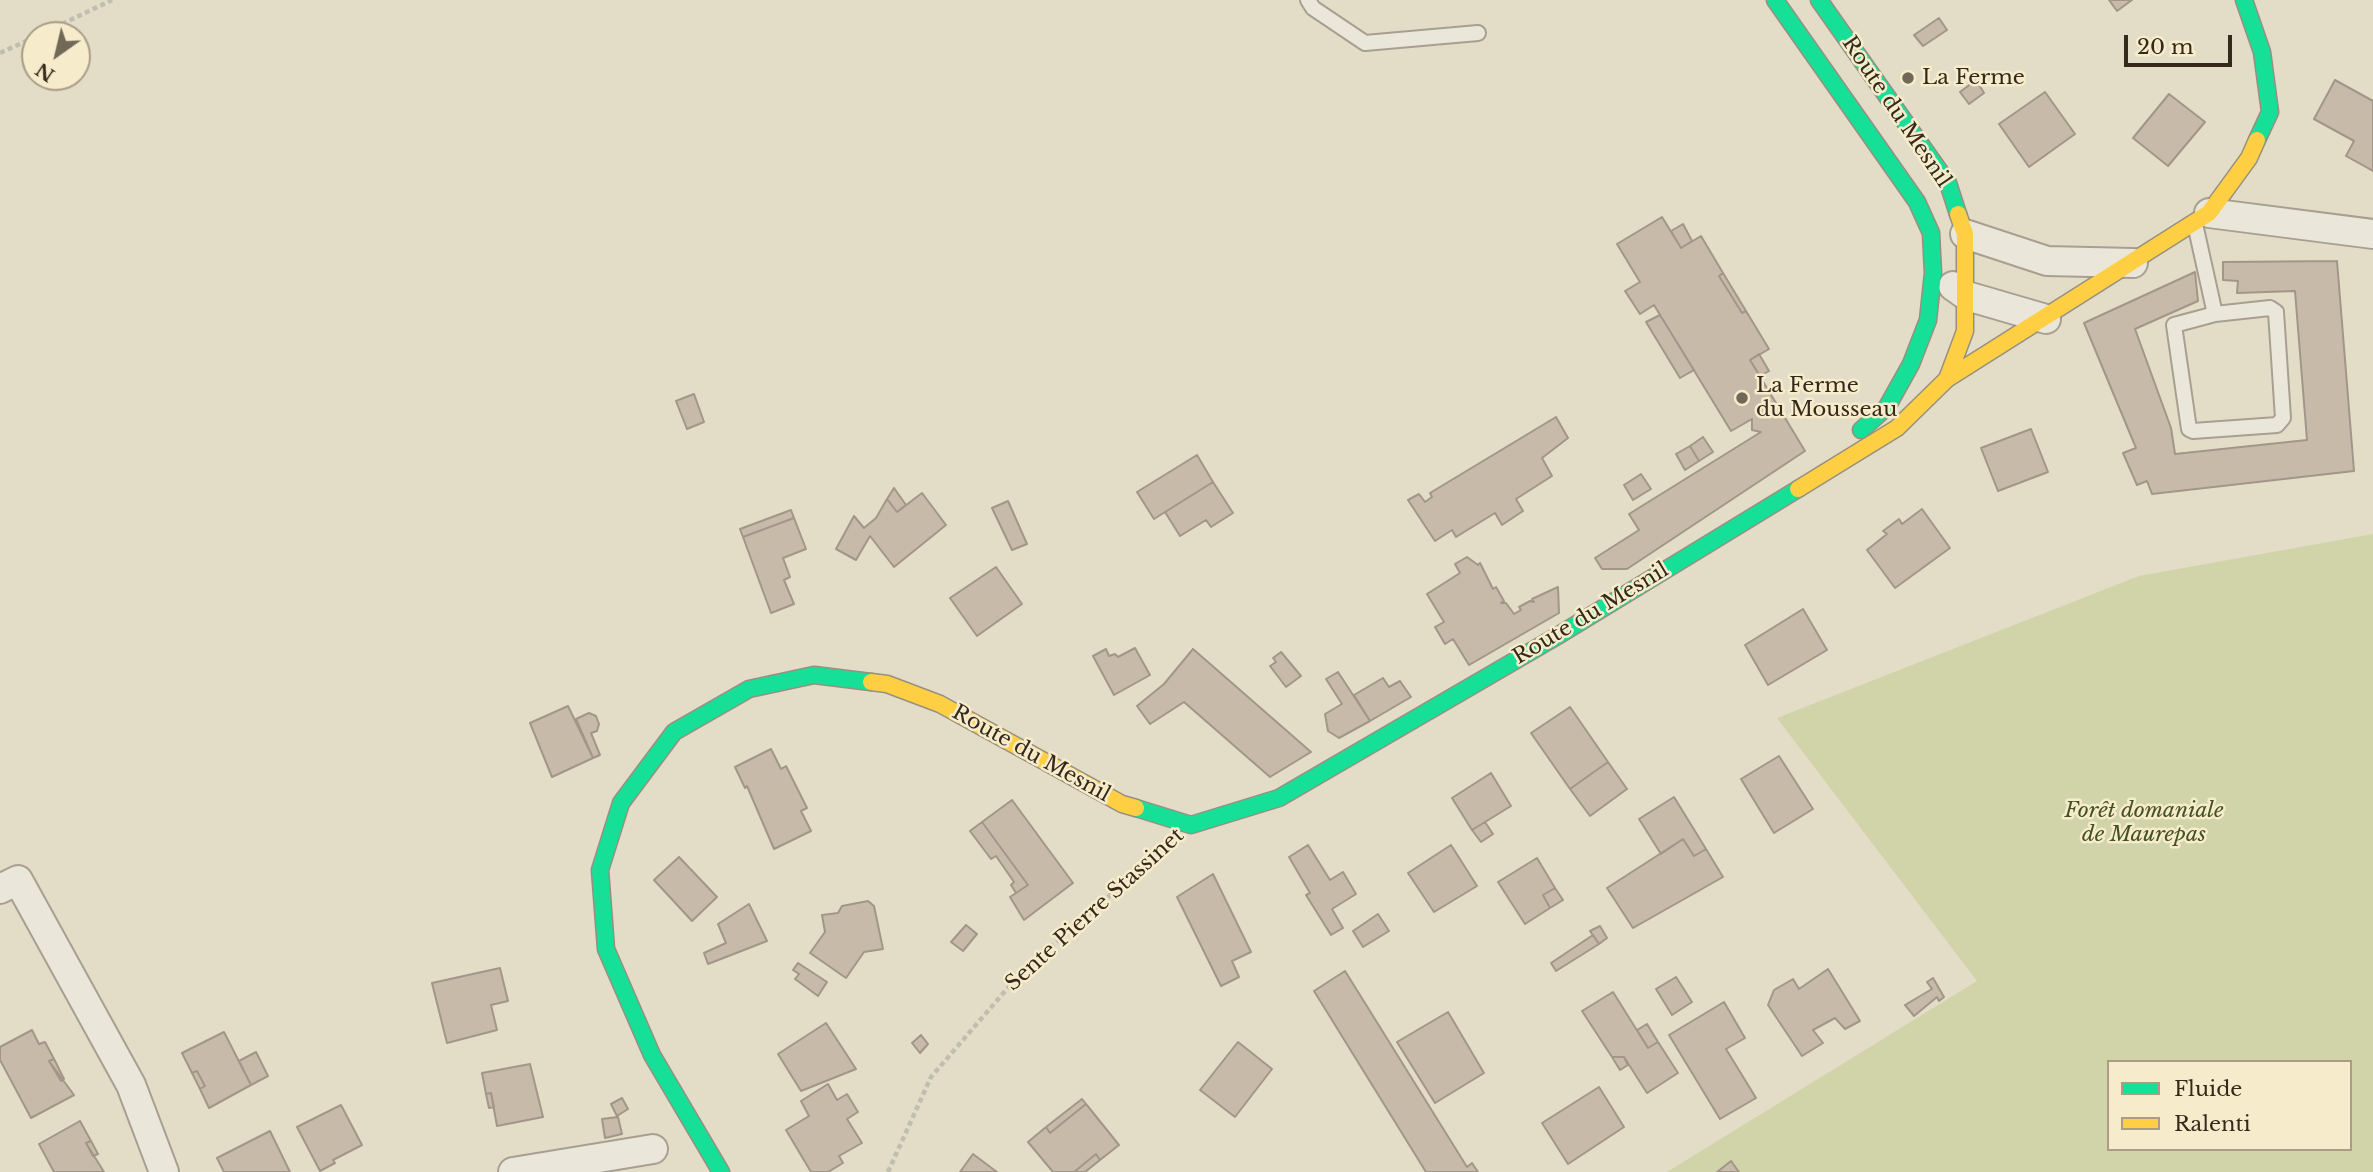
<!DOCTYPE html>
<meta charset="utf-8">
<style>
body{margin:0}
#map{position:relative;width:2373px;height:1172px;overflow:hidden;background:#e3dcc7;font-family:"Libre Baskerville",serif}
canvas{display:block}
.legend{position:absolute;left:2107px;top:1060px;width:245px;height:91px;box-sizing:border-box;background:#f6eccc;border:2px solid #a99e85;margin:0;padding:9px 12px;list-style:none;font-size:21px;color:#35291b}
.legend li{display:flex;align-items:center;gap:14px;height:35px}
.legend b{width:35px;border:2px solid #a99e85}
.north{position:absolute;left:21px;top:21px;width:70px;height:70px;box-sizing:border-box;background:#f6eccc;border:2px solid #a99e85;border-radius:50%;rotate:214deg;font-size:19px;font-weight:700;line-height:28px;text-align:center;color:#35291b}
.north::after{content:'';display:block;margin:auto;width:24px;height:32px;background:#726857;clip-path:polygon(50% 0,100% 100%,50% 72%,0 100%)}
.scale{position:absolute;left:2124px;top:35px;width:108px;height:32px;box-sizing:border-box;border:4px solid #35291b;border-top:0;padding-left:9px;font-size:21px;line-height:24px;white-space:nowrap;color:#35291b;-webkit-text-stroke:5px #f6eccc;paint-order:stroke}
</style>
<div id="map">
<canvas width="2373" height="1172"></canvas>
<ul class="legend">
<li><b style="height:9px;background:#16e098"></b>Fluide</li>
<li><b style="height:9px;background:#ffcf43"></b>Ralenti</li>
</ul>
<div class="north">N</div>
<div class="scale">20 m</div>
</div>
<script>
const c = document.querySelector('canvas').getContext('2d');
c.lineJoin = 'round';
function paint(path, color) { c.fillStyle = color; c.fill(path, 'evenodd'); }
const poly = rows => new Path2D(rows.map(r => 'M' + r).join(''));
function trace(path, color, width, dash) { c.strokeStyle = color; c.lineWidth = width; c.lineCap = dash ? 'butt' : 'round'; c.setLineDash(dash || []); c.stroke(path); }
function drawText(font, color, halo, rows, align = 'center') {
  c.font = font + ' "Libre Baskerville",serif'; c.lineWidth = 5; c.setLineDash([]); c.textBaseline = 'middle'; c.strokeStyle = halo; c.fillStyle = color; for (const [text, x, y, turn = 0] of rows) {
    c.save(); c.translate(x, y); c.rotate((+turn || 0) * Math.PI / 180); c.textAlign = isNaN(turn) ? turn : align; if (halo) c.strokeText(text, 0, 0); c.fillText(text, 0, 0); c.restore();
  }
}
const green = poly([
 [2373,534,2373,1172,1667,1172,1977,981,1777,718,2139,576],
 [2109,1062,2350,1062,2350,1149,2109,1149]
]);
const building = poly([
 [2109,0,2132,0,2117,11,2109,0],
 [1939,18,1947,30,1923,46,1914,35,1939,18],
 [1976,80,1984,93,1969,104,1960,92,1976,80],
 [2335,80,2373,101,2373,171,2346,156,2354,141,2314,119,2335,80],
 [2045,92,2075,134,2029,167,1999,124,2045,92],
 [2169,94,2205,122,2168,166,2133,138,2169,94],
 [1662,217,1681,248,1701,236,1723,273,1719,276,1742,313,1746,311,1769,349,1750,360,1805,451,1627,569,1602,569,1595,558,1639,530,1629,514,1761,432,1752,430,1752,419,1731,431,1654,305,1640,314,1625,291,1640,282,1617,244,1662,217],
 [1683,224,1692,241,1681,248,1671,231,1683,224],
 [2337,261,2354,471,2152,494,2147,481,2137,485,2123,453,2136,448,2084,323,2195,272,2198,301,2135,329,2171,428,2175,454,2307,440,2295,291,2237,293,2238,281,2223,280,2223,262,2337,261],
 [1723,273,1746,311,1742,313,1719,276,1723,273],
 [1660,315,1694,370,1680,378,1646,322,1660,315],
 [1759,354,1769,371,1760,376,1750,360,1759,354],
 [694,394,704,422,687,429,676,401,694,394],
 [1556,417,1568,438,1542,458,1552,476,1516,499,1523,511,1502,525,1495,513,1456,537,1452,530,1435,541,1408,500,1419,494,1425,502,1432,497,1430,493,1556,417],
 [2031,429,2048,472,1998,491,1981,448,2031,429],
 [1703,437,1713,452,1699,461,1690,446,1703,437],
 [1690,446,1699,461,1685,470,1676,454,1690,446],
 [1197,455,1213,482,1154,519,1137,492,1197,455],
 [1641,474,1651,489,1633,500,1624,485,1641,474],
 [1213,482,1233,513,1211,527,1206,520,1180,536,1165,512,1213,482],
 [894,488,906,505,897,512,887,499,894,488],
 [922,493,946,525,894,567,870,536,856,560,836,549,854,516,864,528,876,518,887,499,897,512,922,493],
 [1008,501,1027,544,1012,550,992,508,1008,501],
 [1922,509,1950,548,1895,588,1867,550,1887,534,1883,531,1899,519,1902,524,1922,509],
 [791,510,794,518,743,537,740,529,791,510],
 [794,518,806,549,783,558,790,577,784,580,794,604,771,613,743,537,794,518],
 [1467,557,1478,565,1480,563,1493,589,1496,587,1504,601,1501,603,1506,603,1514,614,1521,610,1519,607,1530,601,1534,602,1532,599,1558,587,1559,613,1469,665,1453,639,1445,644,1435,627,1444,622,1427,594,1460,573,1455,564,1467,557],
 [996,567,1022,604,977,636,950,598,996,567],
 [1803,609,1827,650,1768,685,1745,645,1803,609],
 [1135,648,1150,675,1114,695,1093,656,1106,649,1109,656,1115,654,1118,657,1135,648],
 [1193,649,1311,752,1270,777,1184,702,1150,724,1137,706,1164,684,1193,649],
 [1281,652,1301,676,1286,687,1270,666,1276,662,1273,658,1281,652],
 [1338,672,1370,721,1339,738,1328,731,1325,714,1342,704,1326,679,1338,672],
 [1383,678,1389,687,1400,681,1411,697,1370,721,1354,695,1383,678],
 [568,706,593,758,552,777,530,723,568,706],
 [1570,707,1608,762,1570,789,1531,733,1570,707],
 [589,713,596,716,599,724,597,731,591,733,600,755,593,758,576,719,589,713],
 [771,749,781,769,786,766,807,808,801,811,811,831,774,849,747,786,745,788,735,767,771,749],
 [1779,756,1813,809,1774,833,1741,779,1779,756],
 [1608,762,1627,789,1590,816,1570,789,1608,762],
 [1491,773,1511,806,1472,830,1452,798,1491,773],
 [1674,797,1706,849,1694,856,1683,839,1661,854,1639,819,1674,797],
 [1012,800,1073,883,1024,920,1010,897,1028,885,982,822,1012,800],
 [982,822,1028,885,1016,893,1011,885,1014,882,996,856,991,859,970,831,982,822],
 [1485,822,1493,834,1481,842,1472,830,1485,822],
 [1683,839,1694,856,1706,849,1723,877,1633,928,1607,888,1683,839],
 [1308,845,1330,880,1343,872,1356,894,1332,909,1343,928,1331,935,1306,895,1310,893,1289,857,1308,845],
 [1451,845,1477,886,1434,912,1408,873,1451,845],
 [679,857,717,897,692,921,654,880,679,857],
 [1537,858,1555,888,1543,895,1550,908,1525,924,1498,882,1537,858],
 [1213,874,1251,952,1232,961,1239,977,1221,986,1177,897,1213,874],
 [1555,888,1563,900,1550,908,1543,895,1555,888],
 [868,901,874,906,883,949,864,952,846,978,810,953,825,932,822,915,838,913,842,906,868,901],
 [749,904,767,941,708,964,704,953,726,943,718,924,749,904],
 [1378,914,1389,931,1363,947,1353,931,1378,914],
 [966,925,977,934,963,951,951,942,966,925],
 [1600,926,1607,938,1599,944,1590,931,1600,926],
 [1593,935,1599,944,1556,971,1551,963,1593,935],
 [798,963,827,982,818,996,795,979,799,974,793,970,798,963],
 [500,968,508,1001,491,1005,497,1030,447,1043,432,983,500,968],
 [1828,969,1860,1021,1845,1029,1835,1018,1813,1030,1823,1043,1802,1056,1768,1005,1774,990,1793,979,1799,989,1828,969],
 [1345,971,1467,1167,1472,1163,1478,1172,1426,1172,1314,991,1345,971],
 [1676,977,1692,1002,1672,1015,1656,989,1676,977],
 [1933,978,1944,997,1939,1001,1937,997,1914,1016,1905,1005,1932,989,1927,982,1933,978],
 [1613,992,1648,1048,1658,1042,1678,1073,1647,1093,1624,1057,1612,1057,1582,1011,1613,992],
 [1724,1002,1745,1038,1726,1049,1756,1098,1720,1119,1669,1035,1724,1002],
 [1448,1012,1484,1073,1435,1103,1397,1042,1448,1012],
 [826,1023,856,1069,801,1091,778,1054,826,1023],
 [1647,1024,1658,1042,1648,1048,1637,1030,1647,1024],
 [32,1030,39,1044,45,1042,54,1059,49,1061,74,1095,31,1118,0,1060,0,1047,32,1030],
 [224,1032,251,1085,209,1108,200,1089,205,1086,197,1071,192,1073,182,1053,224,1032],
 [921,1035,928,1044,920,1053,912,1043,921,1035],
 [1238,1042,1272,1069,1235,1117,1200,1090,1238,1042],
 [256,1052,268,1076,251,1085,239,1061,256,1052],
 [1612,1057,1624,1057,1628,1065,1620,1070,1612,1057],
 [54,1059,64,1079,61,1081,49,1061,54,1059],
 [530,1064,543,1117,497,1126,491,1093,486,1094,482,1073,530,1064],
 [197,1071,205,1086,200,1089,192,1073,197,1071],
 [828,1084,837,1100,847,1094,858,1112,847,1119,862,1143,839,1156,843,1163,828,1172,811,1172,786,1130,809,1116,801,1101,828,1084],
 [1599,1087,1624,1127,1568,1164,1542,1123,1599,1087],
 [491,1093,494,1107,489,1108,486,1094,491,1093],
 [622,1098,628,1109,617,1116,611,1104,622,1098],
 [1082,1099,1086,1104,1050,1133,1046,1127,1082,1099],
 [1086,1104,1119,1145,1100,1160,1096,1154,1074,1172,1053,1172,1028,1142,1046,1127,1050,1133,1086,1104],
 [341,1105,362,1145,333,1160,335,1163,320,1171,297,1127,341,1105],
 [618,1117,622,1134,605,1138,602,1119,618,1117],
 [80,1121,91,1141,86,1143,104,1172,54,1172,39,1144,80,1121],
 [270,1131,290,1172,224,1172,217,1158,270,1131],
 [91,1141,98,1154,93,1156,86,1143,91,1141],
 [973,1154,997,1172,960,1172,973,1154],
 [1096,1154,1100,1160,1085,1172,1074,1172,1096,1154],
 [1731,1161,1739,1172,1717,1172,1731,1161]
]);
const path = poly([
 [39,35,112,0],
 [0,53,35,37],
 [888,1172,931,1077,1019,975,1157,854]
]);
const lane = poly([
 [1308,0,1313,8,1365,43,1478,33],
 [2195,224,2215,314,2270,308,2276,312,2283,418,2277,425,2193,431,2189,429,2174,325,2215,314]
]);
const street = poly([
 [2209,213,2373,234],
 [1965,234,2047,261,2133,263],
 [1953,286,1967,296,2046,319],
 [0,889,18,880,131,1085,164,1172],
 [513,1172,653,1149]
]);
const fast = poly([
 [1775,0,1917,202,1931,233,1933,273,1928,320,1911,364,1887,407,1861,430],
 [1819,0,1948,183,1958,214],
 [2244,0,2262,52,2270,112,2257,140],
 [1136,808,1191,825,1279,798,1559,635,1798,489],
 [721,1172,652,1055,606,949,600,870,621,803,674,732,749,689,814,675,871,682]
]);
const slow = poly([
 [1947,379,2209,213,2249,158,2257,140],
 [1798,489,1897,428,1947,379,1965,331,1965,234,1958,214],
 [871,682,887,684,940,704,1122,804,1136,808]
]);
const markers = [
 [1908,78,7,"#726857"],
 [1742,398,7,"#726857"]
];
const poiNames = [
 ["La Ferme",1922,78],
 ["La Ferme",1756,386],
 ["du Mousseau",1756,410]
];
const streetNames = [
 ["Route du Mesnil",1896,112,56],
 ["Route du Mesnil",1591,614,-31],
 ["Route du Mesnil",1031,754,29],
 ["Sente Pierre Stassinet",1095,910,-42]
];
const parkNames = [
 ["Forêt domaniale",2144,811],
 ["de Maurepas",2144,835]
];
paint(green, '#d1d3a9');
paint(building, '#c7baa8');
trace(building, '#a29787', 2);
trace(lane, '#a7a091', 18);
trace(street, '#a7a091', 32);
trace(fast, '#979081', 19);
trace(slow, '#979081', 19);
trace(path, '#c2bdb1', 4.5, [5, 3.5]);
trace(lane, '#eae6da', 14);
trace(street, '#eae6da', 28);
trace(fast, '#16e098', 16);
trace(slow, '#ffcf43', 16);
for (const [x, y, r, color] of markers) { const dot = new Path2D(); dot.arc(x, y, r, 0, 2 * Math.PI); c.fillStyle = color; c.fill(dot); trace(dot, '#f6eccc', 2.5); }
drawText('21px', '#35291b', '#f6eccc', poiNames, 'left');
drawText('21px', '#35291b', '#f6eccc', streetNames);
drawText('italic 21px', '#435221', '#f6eccc', parkNames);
</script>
